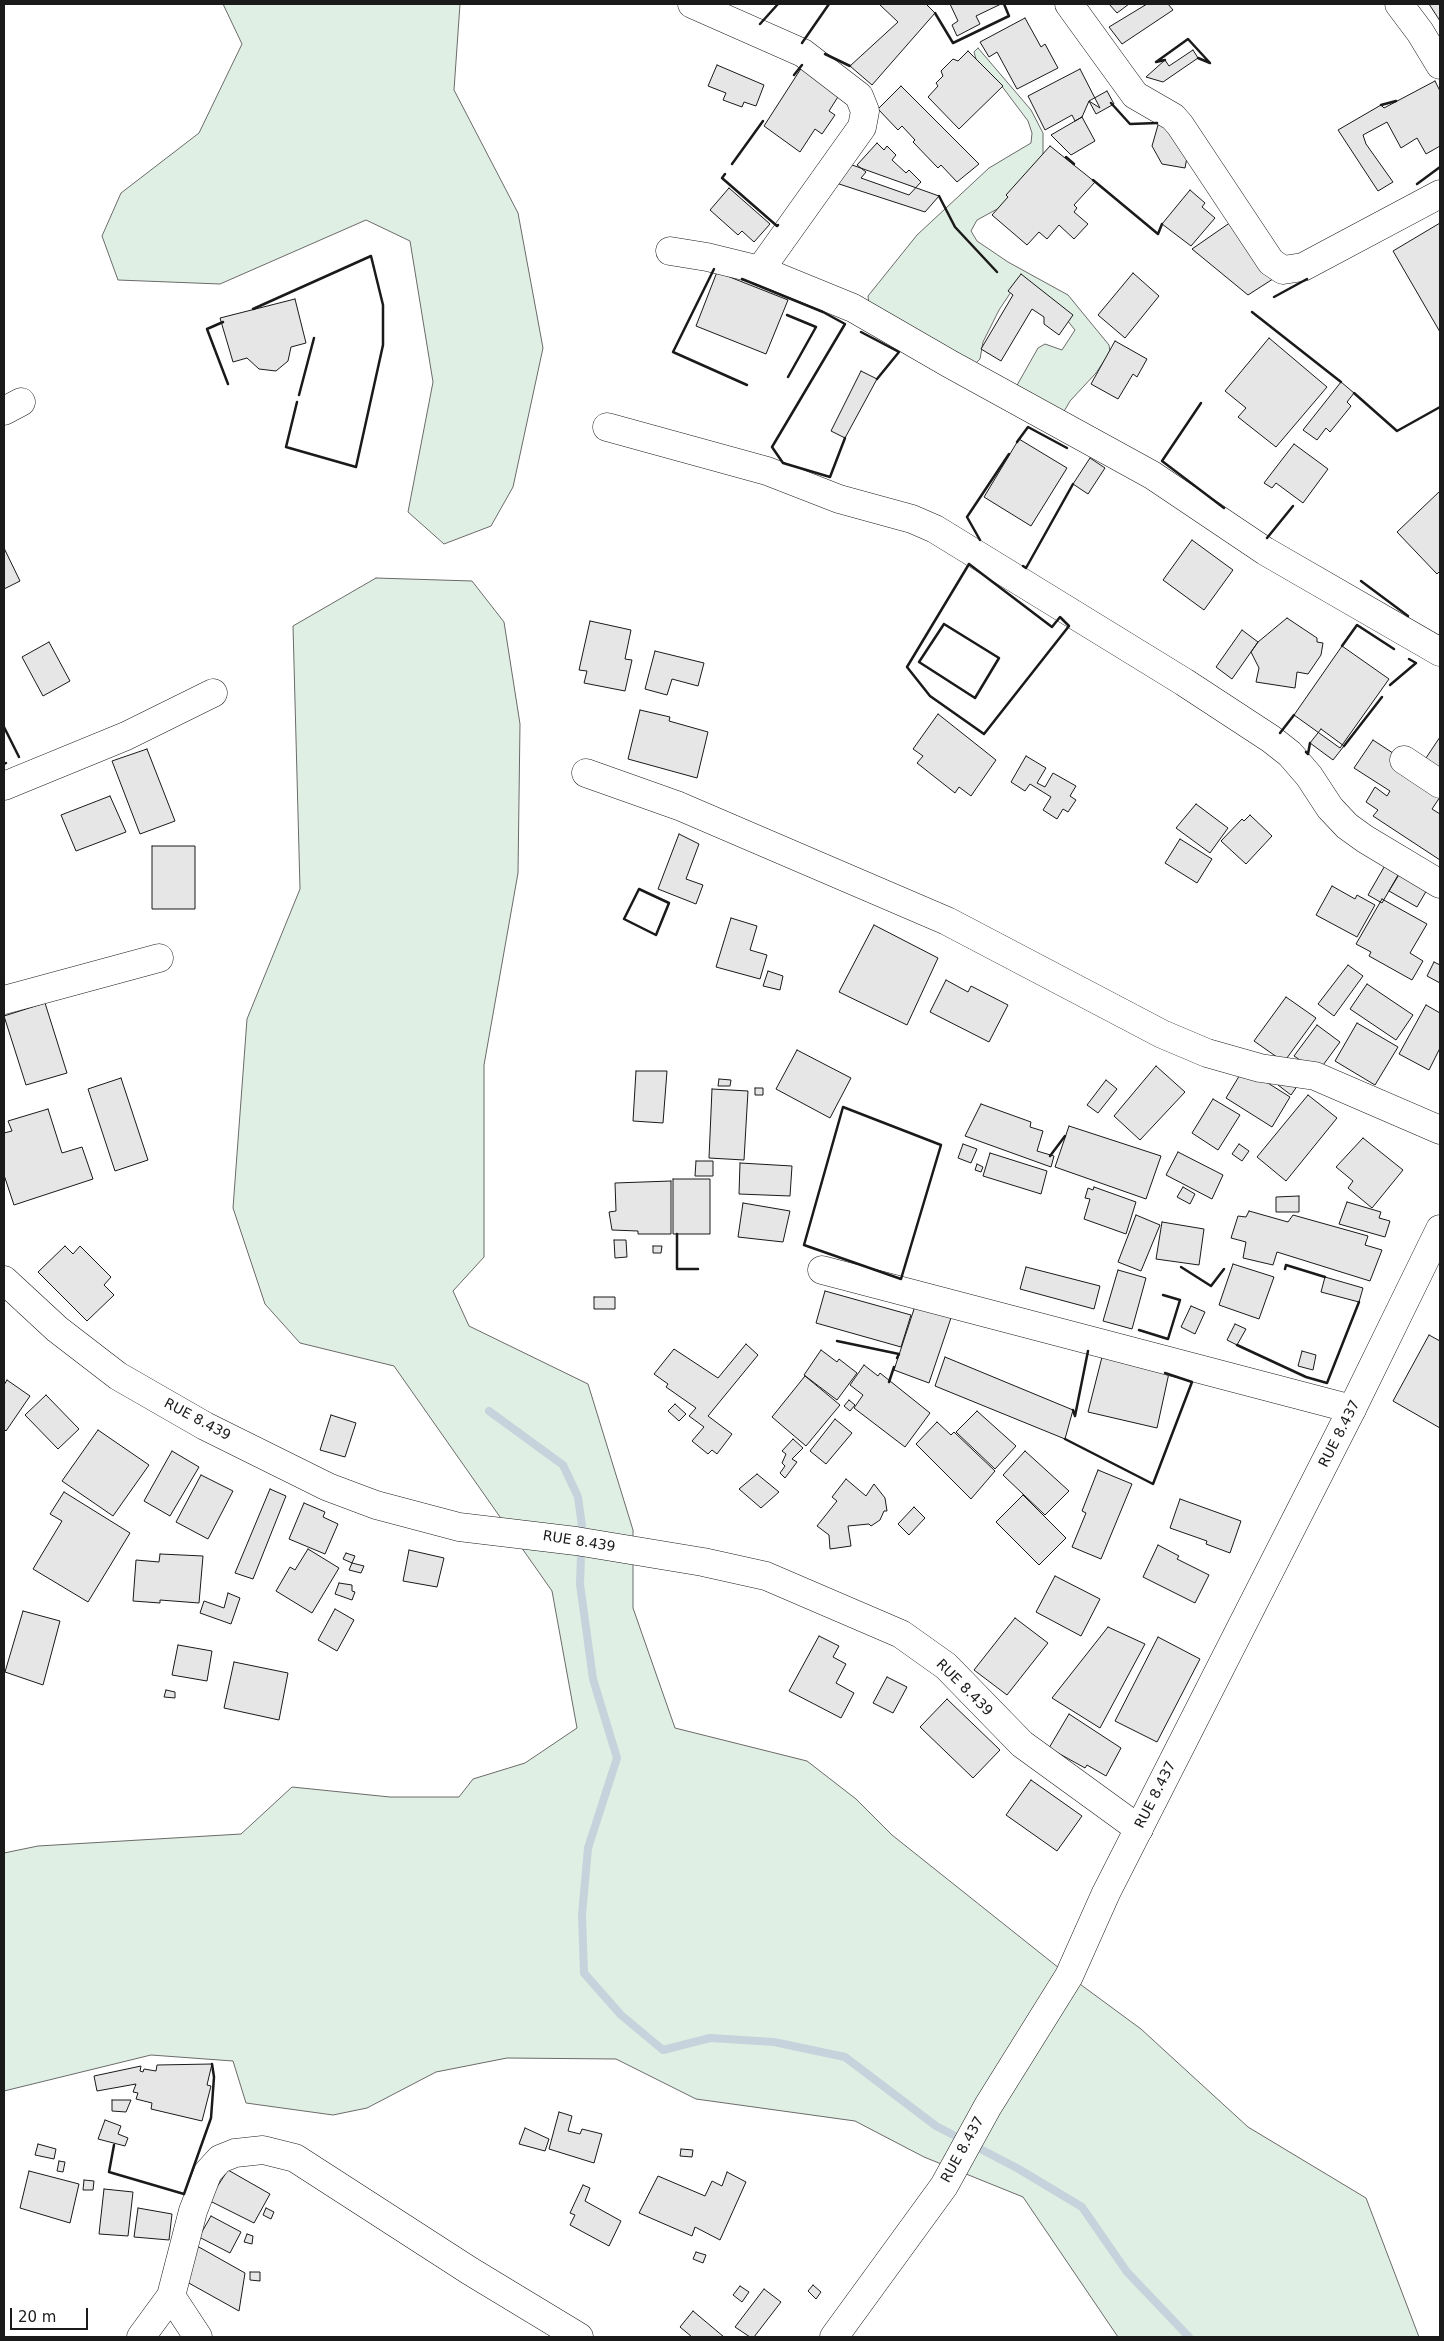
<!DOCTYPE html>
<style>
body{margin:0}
#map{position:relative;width:1444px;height:2341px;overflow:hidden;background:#fff;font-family:"DejaVu Sans",sans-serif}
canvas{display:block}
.frame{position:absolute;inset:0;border:5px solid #1a1a1a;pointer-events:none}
.scale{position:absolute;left:10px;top:2308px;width:78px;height:22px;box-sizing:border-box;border:2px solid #1a1a1a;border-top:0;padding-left:6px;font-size:15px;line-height:18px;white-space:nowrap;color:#1a1a1a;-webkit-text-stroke:4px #fff;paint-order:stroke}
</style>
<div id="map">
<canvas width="1444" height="2341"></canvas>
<div class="frame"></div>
<div class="scale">20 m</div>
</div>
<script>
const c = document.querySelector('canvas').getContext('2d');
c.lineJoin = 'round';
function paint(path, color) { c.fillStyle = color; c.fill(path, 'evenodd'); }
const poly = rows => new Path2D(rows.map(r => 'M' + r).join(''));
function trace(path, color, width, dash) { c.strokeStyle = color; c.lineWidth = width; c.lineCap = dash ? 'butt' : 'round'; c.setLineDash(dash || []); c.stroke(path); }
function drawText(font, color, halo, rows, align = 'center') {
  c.font = font + ' "DejaVu Sans",sans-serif'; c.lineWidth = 4; c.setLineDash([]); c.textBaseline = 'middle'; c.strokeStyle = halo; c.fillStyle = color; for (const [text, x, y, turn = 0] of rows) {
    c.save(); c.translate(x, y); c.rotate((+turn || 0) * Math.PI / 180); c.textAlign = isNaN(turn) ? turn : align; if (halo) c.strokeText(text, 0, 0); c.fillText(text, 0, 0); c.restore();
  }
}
const green = poly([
 [223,4,460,4,454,90,518,213,543,348,513,487,491,526,444,544,408,512,433,382,410,241,366,220,220,284,118,280,102,236,121,193,199,133,242,44,223,4],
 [978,48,1031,110,1043,133,1043,156,1001,207,977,220,971,231,977,241,1008,262,1068,295,1109,345,1110,352,1096,373,1070,401,1062,415,1016,387,1038,348,1045,344,1062,350,1075,330,1058,309,1015,286,999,310,983,342,980,359,975,364,869,304,868,296,917,235,989,168,1031,143,1032,133,1028,121,998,81,976,59,974,52,978,48],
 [376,578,472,581,504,622,520,724,518,873,484,1065,484,1257,453,1291,469,1326,588,1384,633,1530,633,1608,675,1728,807,1761,856,1799,892,1835,1069,1976,1141,2029,1248,2127,1366,2198,1419,2337,1118,2337,1023,2197,924,2157,855,2121,696,2099,616,2059,507,2058,436,2072,367,2108,333,2115,246,2103,233,2061,151,2055,4,2091,4,1853,38,1846,241,1834,292,1787,390,1797,459,1797,473,1779,525,1763,577,1728,552,1591,394,1366,300,1343,265,1304,233,1208,247,1019,300,889,293,626,376,578]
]);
const stream = poly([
 [489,1411,563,1465,578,1497,582,1526,580,1584,593,1679,617,1758,588,1848,582,1915,584,1973,621,2015,663,2050,710,2038,774,2042,845,2057,936,2126,1017,2168,1082,2207,1127,2272,1189,2337]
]);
const building = poly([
 [879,4,926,4,935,13,872,85,850,66,898,22,879,4],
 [950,4,1001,4,976,16,980,24,957,36,952,25,958,21,950,4],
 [1109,4,1129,4,1117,13,1109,4],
 [1147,4,1168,4,1173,10,1122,44,1109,27,1147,4],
 [1429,4,1440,4,1440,21,1429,4],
 [1025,18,1041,47,1045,44,1058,68,1017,89,997,52,989,57,980,42,1025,18],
 [1193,50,1198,58,1163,82,1146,77,1165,60,1169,66,1193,50],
 [968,51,1003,86,959,129,928,97,938,86,936,83,943,76,941,71,953,59,958,61,968,51],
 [717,65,764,85,756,106,744,102,742,107,723,100,726,93,708,86,717,65],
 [802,67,841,92,829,111,835,115,822,134,815,129,800,152,764,126,802,67],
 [1080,69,1100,108,1089,101,1082,117,1075,121,1072,115,1045,130,1028,96,1080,69],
 [1435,81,1440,91,1440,146,1426,154,1417,138,1401,148,1387,122,1363,135,1366,144,1393,182,1378,191,1338,130,1381,105,1384,108,1435,81],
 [901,86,979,164,957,182,941,165,938,168,913,142,915,140,902,126,898,130,878,109,901,86],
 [1107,91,1114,104,1096,114,1089,101,1107,91],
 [1082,117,1095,141,1071,155,1051,135,1082,117],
 [1168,118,1189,147,1185,168,1162,164,1152,146,1158,125,1168,118],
 [877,143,884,150,887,146,896,155,892,160,906,173,909,170,921,182,909,195,861,178,866,172,857,165,877,143],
 [1050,146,1095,182,1074,205,1077,208,1074,212,1088,224,1074,239,1059,225,1047,239,1039,232,1027,245,992,215,1008,197,1006,195,1050,146],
 [841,161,939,196,925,212,833,182,841,161],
 [729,188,770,224,754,242,742,231,738,235,710,210,729,188],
 [1190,190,1205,203,1202,207,1215,218,1191,246,1162,224,1190,190],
 [1231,222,1276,277,1248,295,1192,249,1231,222],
 [1440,223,1440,332,1393,251,1440,223],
 [717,272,788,300,766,354,696,326,717,272],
 [1133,273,1159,296,1125,338,1098,315,1133,273],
 [1021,274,1073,315,1059,335,1044,324,1044,317,1032,309,1001,361,981,349,1013,295,1008,291,1021,274],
 [295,299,306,343,291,347,288,361,276,371,259,369,247,358,233,362,220,318,295,299],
 [1269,338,1327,387,1276,447,1238,417,1246,408,1225,391,1269,338],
 [1115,341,1147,359,1137,377,1133,374,1118,399,1091,384,1115,341],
 [861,371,877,379,845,438,831,431,861,371],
 [1341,382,1354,393,1347,402,1351,406,1330,432,1326,428,1317,440,1303,430,1341,382],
 [1019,439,1067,468,1031,526,984,497,1019,439],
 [1294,444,1328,469,1303,503,1276,483,1272,488,1264,483,1294,444],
 [1090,458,1105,468,1088,494,1073,484,1090,458],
 [1440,491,1440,571,1437,574,1397,532,1440,491],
 [1192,540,1233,570,1204,610,1163,580,1192,540],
 [4,548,20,581,4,589,4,548],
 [1287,618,1317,638,1317,642,1323,643,1321,655,1308,674,1297,672,1295,688,1256,682,1259,668,1251,652,1258,642,1287,618],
 [590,621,631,630,625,659,632,660,625,691,584,683,587,671,579,670,590,621],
 [1242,630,1258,642,1232,679,1216,667,1242,630],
 [49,642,70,681,43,696,22,657,49,642],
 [1342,646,1389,679,1340,748,1294,715,1342,646],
 [655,651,704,663,698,686,672,679,667,695,645,689,655,651],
 [640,710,670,717,669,721,708,732,697,778,628,759,640,710],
 [938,714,996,760,971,796,959,787,955,793,917,763,923,756,913,749,938,714],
 [1321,729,1344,746,1333,760,1310,743,1321,729],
 [1440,737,1440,776,1422,764,1440,737],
 [1373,740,1440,784,1440,797,1432,809,1440,814,1440,860,1373,816,1378,810,1366,802,1375,787,1387,796,1390,791,1354,768,1373,740],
 [147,749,175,821,140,834,112,761,147,749],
 [1026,756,1046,768,1037,783,1045,787,1053,773,1076,786,1070,796,1076,800,1068,812,1063,809,1057,819,1043,810,1051,797,1030,784,1025,791,1011,782,1026,756],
 [110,796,126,832,76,851,61,815,110,796],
 [1196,804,1228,828,1210,853,1176,828,1196,804],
 [1250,815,1272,836,1246,864,1221,841,1242,819,1244,821,1250,815],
 [679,834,699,844,686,879,703,885,696,904,658,889,679,834],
 [1180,839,1212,859,1197,883,1165,863,1180,839],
 [152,846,195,846,195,909,152,909,152,846],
 [1408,860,1435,876,1417,907,1389,891,1408,860],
 [1387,862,1401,870,1382,903,1368,895,1387,862],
 [1332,886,1355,899,1357,895,1375,905,1357,937,1316,915,1332,886],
 [1382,899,1427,924,1410,953,1423,961,1412,980,1369,956,1371,952,1356,944,1382,899],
 [731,918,757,926,750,950,767,955,760,979,716,967,731,918],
 [874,925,938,958,907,1025,839,992,874,925],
 [1434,962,1440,965,1440,983,1427,976,1434,962],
 [1348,965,1363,976,1334,1016,1318,1004,1348,965],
 [768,971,783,976,780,990,763,986,768,971],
 [946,980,968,992,971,986,1008,1005,989,1042,930,1012,946,980],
 [1367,984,1413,1015,1396,1040,1350,1009,1367,984],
 [1286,997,1316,1018,1284,1062,1254,1041,1286,997],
 [45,1003,67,1073,26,1085,4,1016,45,1003],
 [1426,1005,1440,1013,1440,1048,1429,1070,1399,1054,1426,1005],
 [1357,1023,1398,1047,1375,1085,1335,1061,1357,1023],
 [1317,1025,1340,1042,1318,1072,1294,1056,1317,1025],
 [797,1050,851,1078,830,1118,776,1089,797,1050],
 [1156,1066,1185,1092,1140,1140,1114,1116,1156,1066],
 [1244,1068,1290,1097,1272,1127,1226,1098,1244,1068],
 [636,1071,667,1071,663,1123,633,1121,636,1071],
 [1288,1073,1300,1082,1291,1095,1278,1085,1288,1073],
 [121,1078,148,1160,115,1171,88,1089,121,1078],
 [719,1079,731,1080,730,1086,718,1086,719,1079],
 [1106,1080,1117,1089,1098,1113,1087,1105,1106,1080],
 [755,1088,763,1088,763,1095,755,1095,755,1088],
 [712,1089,748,1091,744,1160,709,1158,712,1089],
 [1308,1095,1337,1118,1286,1181,1257,1157,1308,1095],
 [1213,1099,1240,1115,1218,1150,1192,1133,1213,1099],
 [981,1104,1031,1122,1030,1127,1043,1131,1037,1151,1054,1156,1051,1167,965,1136,981,1104],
 [48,1109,62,1153,82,1147,93,1179,14,1205,4,1175,4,1133,12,1131,8,1121,48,1109],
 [1069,1126,1161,1156,1146,1199,1055,1167,1069,1126],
 [1363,1138,1403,1170,1372,1208,1348,1188,1353,1181,1336,1167,1363,1138],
 [963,1144,977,1149,971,1163,958,1158,963,1144],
 [1239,1144,1249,1151,1242,1161,1232,1154,1239,1144],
 [1178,1152,1223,1175,1212,1199,1166,1175,1178,1152],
 [990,1153,1047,1171,1041,1194,983,1176,990,1153],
 [696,1161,713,1161,713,1176,695,1176,696,1161],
 [740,1163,792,1166,790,1196,739,1194,740,1163],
 [977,1164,983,1167,981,1172,975,1170,977,1164],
 [673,1179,710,1179,710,1234,673,1234,673,1179],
 [671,1181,671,1234,638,1234,638,1231,612,1230,609,1212,616,1211,615,1183,671,1181],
 [1094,1187,1136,1202,1126,1234,1084,1219,1090,1199,1085,1198,1088,1188,1093,1190,1094,1187],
 [1183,1187,1195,1194,1190,1204,1177,1197,1183,1187],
 [1299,1196,1299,1212,1276,1212,1276,1197,1299,1196],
 [1347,1202,1381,1212,1379,1218,1390,1221,1385,1237,1339,1224,1347,1202],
 [743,1203,790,1211,783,1242,738,1237,743,1203],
 [1249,1211,1288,1222,1293,1215,1368,1236,1365,1245,1382,1250,1370,1281,1277,1252,1273,1265,1243,1258,1246,1242,1231,1238,1238,1216,1246,1217,1249,1211],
 [1136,1215,1160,1225,1141,1271,1118,1262,1136,1215],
 [1162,1222,1204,1229,1199,1265,1156,1259,1162,1222],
 [614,1240,626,1240,627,1257,615,1258,614,1240],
 [65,1246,73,1254,80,1246,111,1277,104,1285,114,1295,87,1321,38,1272,65,1246],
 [653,1246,662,1246,661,1253,653,1253,653,1246],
 [1233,1264,1274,1277,1259,1319,1219,1305,1233,1264],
 [1026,1267,1100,1286,1094,1309,1020,1289,1026,1267],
 [1118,1270,1146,1278,1132,1329,1103,1321,1118,1270],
 [1325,1277,1363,1288,1359,1302,1321,1292,1325,1277],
 [825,1291,911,1315,901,1347,816,1323,825,1291],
 [594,1297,615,1297,615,1309,594,1309,594,1297],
 [918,1297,954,1309,929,1383,894,1370,918,1297],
 [1191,1306,1205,1312,1195,1334,1181,1327,1191,1306],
 [1235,1324,1246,1329,1237,1345,1227,1340,1235,1324],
 [1429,1335,1440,1341,1440,1428,1393,1401,1429,1335],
 [746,1344,758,1355,708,1416,732,1434,717,1454,712,1450,708,1454,692,1441,704,1427,689,1416,696,1408,666,1387,668,1384,654,1374,674,1349,718,1378,746,1344],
 [821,1350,837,1362,839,1359,857,1373,837,1400,804,1375,821,1350],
 [1302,1351,1316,1355,1313,1370,1298,1366,1302,1351],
 [945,1357,1073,1410,1065,1439,935,1386,945,1357],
 [1102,1357,1169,1373,1157,1428,1088,1412,1102,1357],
 [864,1365,878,1376,880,1373,930,1413,905,1447,854,1408,863,1395,850,1385,864,1365],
 [805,1376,840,1405,806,1446,772,1417,805,1376],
 [7,1380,30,1396,6,1431,4,1429,4,1385,7,1380],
 [46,1395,79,1429,58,1449,25,1415,46,1395],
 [849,1400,855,1405,850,1411,844,1406,849,1400],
 [675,1404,686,1414,679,1421,668,1411,675,1404],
 [977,1411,1016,1446,995,1469,956,1432,977,1411],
 [331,1415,356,1423,345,1457,320,1450,331,1415],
 [835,1419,852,1433,826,1464,810,1451,835,1419],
 [937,1422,951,1435,954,1432,995,1471,971,1499,916,1444,937,1422],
 [98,1430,149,1465,113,1516,62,1481,98,1430],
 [793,1439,803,1448,792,1459,797,1462,785,1478,780,1473,785,1466,782,1463,786,1454,782,1451,793,1439],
 [172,1451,199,1467,170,1516,144,1501,172,1451],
 [1025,1451,1069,1491,1045,1515,1003,1475,1025,1451],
 [1098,1470,1132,1484,1101,1559,1072,1547,1086,1513,1082,1511,1098,1470],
 [757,1474,779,1492,761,1508,739,1489,757,1474],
 [201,1475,233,1491,208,1539,176,1522,201,1475],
 [846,1479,866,1496,874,1484,885,1498,887,1511,884,1511,880,1520,871,1526,869,1524,848,1526,851,1546,830,1549,829,1535,817,1526,837,1501,832,1497,846,1479],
 [270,1489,286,1496,253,1579,235,1573,270,1489],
 [64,1492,130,1533,88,1602,33,1569,62,1521,50,1514,64,1492],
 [1023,1495,1066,1538,1039,1565,996,1522,1023,1495],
 [1180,1499,1241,1521,1230,1553,1206,1544,1207,1541,1170,1528,1180,1499],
 [304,1503,325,1512,323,1517,338,1524,325,1554,289,1539,304,1503],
 [914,1507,925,1518,909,1535,898,1524,914,1507],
 [1158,1545,1179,1556,1177,1559,1209,1575,1195,1603,1143,1577,1158,1545],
 [308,1549,339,1568,312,1613,276,1591,290,1567,295,1570,308,1549],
 [409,1550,444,1558,437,1587,403,1581,409,1550],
 [346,1553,355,1556,352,1563,343,1559,346,1553],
 [160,1554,203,1556,199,1603,160,1600,160,1603,133,1601,136,1560,159,1562,160,1554],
 [352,1563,364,1566,361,1573,349,1570,352,1563],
 [1055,1576,1100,1599,1081,1636,1036,1612,1055,1576],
 [339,1583,352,1585,352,1591,355,1592,352,1600,335,1594,339,1583],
 [228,1593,240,1598,231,1624,200,1613,204,1601,224,1608,228,1593],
 [335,1609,354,1620,337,1651,318,1640,335,1609],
 [23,1611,60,1621,43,1685,5,1672,23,1611],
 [1015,1618,1048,1643,1007,1695,974,1670,1015,1618],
 [1108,1627,1145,1644,1100,1728,1052,1698,1108,1627],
 [819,1636,839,1646,833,1657,846,1664,836,1683,854,1693,841,1718,789,1691,819,1636],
 [1158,1637,1200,1659,1157,1742,1115,1721,1158,1637],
 [178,1645,212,1651,207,1681,172,1675,178,1645],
 [234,1662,288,1673,279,1720,224,1708,234,1662],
 [887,1677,907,1687,893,1713,873,1703,887,1677],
 [166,1690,175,1692,175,1698,164,1697,166,1690],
 [947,1699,1000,1750,973,1778,920,1727,947,1699],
 [1069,1714,1121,1748,1106,1776,1087,1765,1085,1768,1049,1748,1069,1714],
 [1031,1780,1082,1816,1057,1851,1006,1815,1031,1780],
 [212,2064,207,2085,211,2086,202,2121,151,2109,152,2103,136,2099,138,2093,133,2092,136,2084,97,2091,94,2076,141,2066,140,2071,143,2072,144,2069,156,2071,157,2065,212,2064],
 [112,2100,131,2100,126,2112,112,2111,112,2100],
 [559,2112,572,2116,568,2131,580,2134,582,2129,602,2134,594,2163,549,2149,559,2112],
 [105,2120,121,2126,118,2134,128,2138,125,2146,98,2139,105,2120],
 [525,2128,549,2139,545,2151,519,2144,525,2128],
 [38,2144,56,2149,54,2159,35,2155,38,2144],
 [681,2149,693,2150,692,2157,680,2156,681,2149],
 [59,2161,65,2162,63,2172,57,2171,59,2161],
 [228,2170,270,2194,254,2223,202,2197,215,2190,228,2170],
 [29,2171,79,2184,70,2223,20,2208,29,2171],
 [727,2172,746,2182,720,2240,695,2227,692,2236,639,2213,658,2176,705,2196,712,2181,722,2186,727,2172],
 [84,2180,94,2181,93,2190,83,2190,84,2180],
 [583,2185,590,2188,585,2201,621,2221,609,2246,570,2225,575,2215,570,2213,583,2185],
 [104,2189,133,2192,128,2236,99,2234,104,2189],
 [138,2208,172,2214,169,2240,134,2237,138,2208],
 [266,2208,274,2212,271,2219,263,2215,266,2208],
 [211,2216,241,2232,230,2253,199,2237,211,2216],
 [247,2234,253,2236,252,2244,244,2242,247,2234],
 [197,2246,245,2273,239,2311,187,2282,197,2246],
 [696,2252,706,2255,703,2263,693,2259,696,2252],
 [250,2272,260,2272,260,2281,250,2280,250,2272],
 [813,2285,821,2292,816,2299,808,2291,813,2285],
 [740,2286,749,2292,742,2302,733,2295,740,2286],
 [764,2289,781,2302,754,2337,750,2337,735,2327,764,2289],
 [693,2311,724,2337,692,2337,680,2327,693,2311]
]);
const minor = poly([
 [692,4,803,53,859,96,865,111,862,127,760,270],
 [1069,4,1135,95,1173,117,1180,125,1271,262,1283,270,1303,267,1440,194],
 [1399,4,1420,32,1440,65],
 [670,251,707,257,760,270,853,308,950,364,1152,475,1265,551,1440,652],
 [4,411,21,402],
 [607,427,767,471,839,499,912,519,935,529,1184,682,1271,739,1290,754,1309,776,1330,808,1347,826,1365,839,1440,884],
 [1404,760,1440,784],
 [586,773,679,806,947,921,1162,1034,1207,1053,1260,1068,1315,1076,1440,1130],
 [4,786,126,736,213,693],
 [4,1000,159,958],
 [822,1270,1352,1409],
 [4,1280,57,1329,118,1376,205,1426,328,1487,376,1505,459,1527,576,1541,703,1562,766,1576,901,1634,946,1666,1022,1744,1139,1829],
 [171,2296,198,2337],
 [141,2337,171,2296,193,2211,208,2172,220,2159,235,2153,263,2150,295,2158,470,2271,579,2337]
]);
const major = poly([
 [834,2337,944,2186,988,2106,1069,1976,1106,1893,1352,1409,1440,1229]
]);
const wall = poly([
 [935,13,953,43,1009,16,1004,4],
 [760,24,778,4],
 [802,43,829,4],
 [825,54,850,66],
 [1165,60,1156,62,1188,39,1210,63,1198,58],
 [794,75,802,65],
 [1111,103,1130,124,1157,123],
 [1381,105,1396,101],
 [1066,157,1074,164],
 [732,164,763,121],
 [725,174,722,178,777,226,778,225],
 [1093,180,1158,234,1162,224],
 [1417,184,1440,167],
 [939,196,955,227,997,272],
 [714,269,673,352,747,385],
 [742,279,823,312,845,324,772,447,783,463,830,477,845,438],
 [1274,297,1307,279],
 [253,309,371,256,383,305,383,345,356,467,286,447,297,402],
 [1252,312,1341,382],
 [787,315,816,327,788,377],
 [223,322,207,329,228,384],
 [861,332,899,352,877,379],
 [1354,393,1397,431,1440,407],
 [299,395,314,338],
 [1201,403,1162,461,1224,508],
 [1017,442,1028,427,1067,448],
 [1267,538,1293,506],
 [980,540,967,517,1009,454],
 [969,564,1052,627,1060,617,1069,626,984,734,930,696,907,667,969,564],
 [1023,566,1026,568,1073,484],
 [1361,581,1408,616],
 [944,624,999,658,975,698,919,662,944,624],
 [1342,646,1357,625,1394,649],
 [1390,685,1416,663,1409,659],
 [4,727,19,757],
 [1280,733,1294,715],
 [1344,746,1382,697],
 [1306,752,1308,754,1310,743],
 [4,764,6,763],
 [639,889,669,903,656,935,624,919,639,889],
 [843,1107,941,1145,901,1279,804,1245,843,1107],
 [1050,1156,1065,1136],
 [677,1234,677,1269,698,1269],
 [1181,1267,1211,1286,1224,1269],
 [1285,1269,1286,1265,1325,1277],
 [1139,1330,1168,1339,1180,1300,1163,1295],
 [837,1341,899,1354,897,1358],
 [1237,1345,1306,1377,1327,1383,1359,1302],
 [889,1382,894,1367],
 [1073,1410,1075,1416,1088,1351],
 [1065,1439,1153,1484,1192,1382,1165,1373],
 [114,2145,109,2172,184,2194,211,2118,214,2077,212,2064]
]);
const streetNames = [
 ["RUE 8.439",197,1420,28],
 ["RUE 8.437",1340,1434,-63],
 ["RUE 8.439",579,1542,9],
 ["RUE 8.439",964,1688,45],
 ["RUE 8.437",1156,1795,-63],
 ["RUE 8.437",963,2150,-61]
];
paint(green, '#e0efe3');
trace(green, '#6a6a6a', 1);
trace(stream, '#c6d2dc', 8);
paint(building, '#e6e6e6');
trace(building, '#1a1a1a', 1);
trace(minor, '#1a1a1a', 29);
trace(major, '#1a1a1a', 29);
trace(minor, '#fff', 28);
trace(major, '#fff', 28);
trace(wall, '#1a1a1a', 2.5);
drawText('14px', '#1a1a1a', '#fff', streetNames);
</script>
